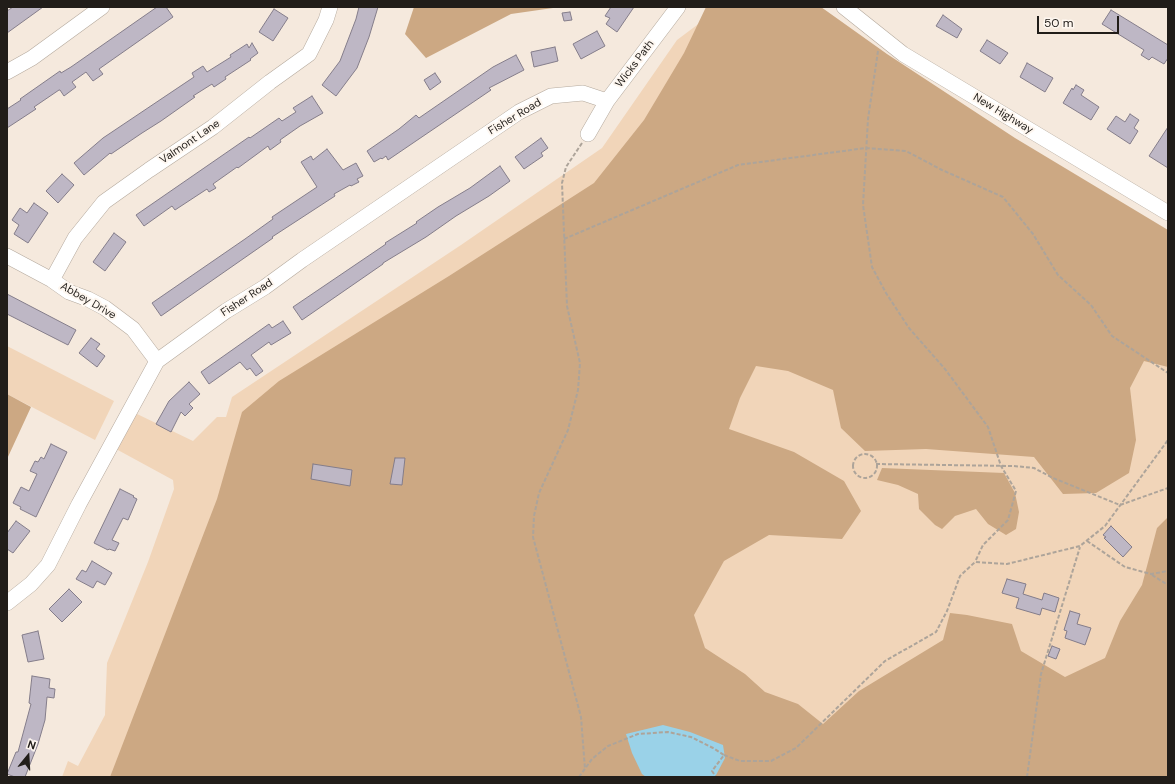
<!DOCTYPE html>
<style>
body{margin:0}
#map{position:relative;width:1175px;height:784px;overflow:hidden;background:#f5e9dd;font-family:"DM Sans",sans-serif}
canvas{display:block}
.frame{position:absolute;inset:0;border:8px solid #211d19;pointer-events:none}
.north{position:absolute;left:8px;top:736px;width:40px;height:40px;-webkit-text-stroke:3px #fef7f0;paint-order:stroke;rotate:18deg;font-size:11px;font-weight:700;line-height:16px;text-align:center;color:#211d19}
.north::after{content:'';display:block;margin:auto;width:14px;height:18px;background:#211d19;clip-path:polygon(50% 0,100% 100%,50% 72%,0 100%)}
.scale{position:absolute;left:1037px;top:16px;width:82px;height:18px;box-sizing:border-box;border:2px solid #211d19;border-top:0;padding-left:5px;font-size:12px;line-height:14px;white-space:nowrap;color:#211d19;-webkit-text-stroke:3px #fef7f0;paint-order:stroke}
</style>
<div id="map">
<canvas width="1175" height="784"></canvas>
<div class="frame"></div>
<div class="north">N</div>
<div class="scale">50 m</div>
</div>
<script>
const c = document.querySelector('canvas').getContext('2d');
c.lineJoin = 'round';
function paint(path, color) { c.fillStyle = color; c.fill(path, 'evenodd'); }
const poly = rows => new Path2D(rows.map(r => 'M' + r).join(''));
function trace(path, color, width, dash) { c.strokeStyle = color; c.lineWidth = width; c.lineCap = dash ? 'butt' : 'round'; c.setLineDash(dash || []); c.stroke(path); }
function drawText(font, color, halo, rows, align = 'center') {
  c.font = font + ' "DM Sans",sans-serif'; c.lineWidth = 4; c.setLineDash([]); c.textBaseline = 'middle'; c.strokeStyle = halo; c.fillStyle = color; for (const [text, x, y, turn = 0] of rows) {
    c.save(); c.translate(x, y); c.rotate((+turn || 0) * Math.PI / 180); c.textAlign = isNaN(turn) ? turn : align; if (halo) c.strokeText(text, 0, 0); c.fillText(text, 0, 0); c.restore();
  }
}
const green = poly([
 [721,7,1168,242,1168,777,62,777,68,761,78,766,105,715,107,663,148,562,174,489,173,480,116,449,135,413,193,441,217,417,226,417,232,397,461,245,602,148,677,40],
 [7,346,114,401,95,440,7,394]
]);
const forest = poly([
 [414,7,560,7,511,14,426,58,405,34],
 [706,7,821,7,887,54,1015,138,1168,230,1168,367,1144,361,1130,388,1136,440,1129,473,1096,493,1063,494,1034,457,926,449,865,451,841,428,833,390,788,371,756,366,740,398,729,429,794,452,844,481,861,511,842,539,769,535,724,561,694,615,705,648,745,674,765,692,798,704,823,724,859,691,943,640,950,613,967,615,1012,624,1021,651,1065,677,1105,658,1120,621,1142,585,1157,528,1168,517,1168,777,110,777,217,499,242,412,279,381,449,276,594,183,644,120,684,53],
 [7,394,31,407,7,459],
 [882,468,1004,473,1015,493,1019,512,1016,529,1006,535,988,524,976,509,955,516,942,529,935,525,919,509,918,494,898,485,877,480]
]);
const water = poly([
 [663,725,690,732,723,745,725,758,715,777,646,777,642,774,632,753,626,734]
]);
const building = poly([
 [13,7,43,7,7,33,7,11,13,7],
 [157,7,166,7,173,17,99,69,103,74,93,81,86,72,72,82,76,87,64,96,60,90,59,90,34,107,36,109,7,128,7,109,21,100,20,99,60,71,61,73,71,67,157,7],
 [359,7,378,7,369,37,357,68,336,96,322,85,340,61,356,19,359,7],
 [611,7,634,7,617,32,606,24,610,18,605,16,611,7],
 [274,9,288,18,273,41,259,32,274,9],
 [1111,10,1168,45,1168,58,1164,64,1152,57,1149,60,1141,55,1144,50,1102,24,1111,10],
 [570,12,572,20,564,21,562,13,570,12],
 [943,15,962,29,957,38,936,26,943,15],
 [597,31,605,46,581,59,573,44,597,31],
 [987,40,1008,53,1000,64,980,51,987,40],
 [252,43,258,53,250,59,251,60,225,77,226,79,214,87,212,84,193,96,195,97,161,121,142,133,111,154,110,153,84,175,74,163,103,138,194,77,192,73,203,66,207,72,231,57,230,55,247,44,249,48,252,43],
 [555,47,558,61,534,67,531,52,555,47],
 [516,55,524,70,489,88,491,90,388,160,386,156,382,159,381,158,374,162,367,151,399,129,416,115,419,118,493,67,516,55],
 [1027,63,1053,78,1045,92,1020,77,1027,63],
 [435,73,441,82,430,90,424,80,435,73],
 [1076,85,1084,90,1081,95,1099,107,1091,120,1063,103,1072,88,1073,90,1076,85],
 [312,96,323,113,300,126,280,140,281,142,270,150,268,146,238,168,237,167,213,184,216,188,209,192,207,189,175,210,172,206,144,226,136,215,249,137,250,138,279,118,282,121,296,112,293,108,312,96],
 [1130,114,1139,120,1134,128,1138,131,1130,144,1107,129,1116,116,1125,122,1130,114],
 [1168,127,1168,168,1149,156,1168,127],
 [541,138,548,148,541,153,543,156,524,169,515,157,541,138],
 [327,149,343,170,356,163,363,176,357,179,359,182,351,186,350,185,334,194,335,196,272,237,273,238,161,316,152,303,245,239,273,219,272,217,317,187,301,162,311,156,313,160,327,149],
 [500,166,510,181,489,196,456,216,426,237,383,263,383,264,302,320,293,307,386,244,385,243,417,223,416,222,438,207,470,188,500,166],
 [62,174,74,185,58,203,46,191,62,174],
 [34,203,48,213,28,243,14,234,19,225,12,220,20,208,27,213,34,203],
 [114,233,126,242,105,271,93,262,114,233],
 [7,294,76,330,68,345,7,314,7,294],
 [283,321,291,333,271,345,269,342,251,355,263,371,256,376,250,368,247,370,240,362,209,384,201,372,269,324,272,328,283,321],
 [91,338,100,344,96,349,105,356,97,367,79,353,91,338],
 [189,382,200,394,189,404,193,408,185,416,181,412,171,432,156,424,169,401,189,382],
 [51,444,67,452,36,517,20,509,21,507,13,503,21,487,29,491,37,474,30,471,35,461,38,462,41,457,44,459,51,444],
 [395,458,405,458,402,485,390,484,395,458],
 [313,464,352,470,350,486,311,479,313,464],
 [120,489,134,496,133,497,137,499,128,520,123,518,112,540,119,543,115,551,109,549,108,550,94,543,120,489],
 [16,521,30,531,13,553,7,549,7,533,16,521],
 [1111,526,1132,547,1123,557,1104,538,1106,537,1103,535,1111,526],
 [92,561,112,573,105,585,97,581,93,588,76,579,82,570,86,572,92,561],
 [1007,579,1026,584,1023,594,1042,600,1044,593,1059,598,1055,612,1042,608,1040,615,1016,608,1019,598,1002,593,1007,579],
 [69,589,82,602,62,622,49,609,69,589],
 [1070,611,1080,614,1077,624,1091,628,1085,645,1065,638,1067,631,1064,630,1070,611],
 [38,631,44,659,28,662,22,635,38,631],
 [1052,646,1060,649,1056,659,1048,656,1052,646],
 [32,676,50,679,49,688,55,689,54,698,47,697,45,720,38,744,25,777,15,777,7,774,16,752,18,752,31,704,29,703,32,676]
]);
const path = poly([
 [878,51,868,119,863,205,872,267,886,293,909,328,945,369,988,427,1001,466,1016,491,1008,520,983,545,975,562],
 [582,143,566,167,562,183,567,306,580,363,578,390,568,430,539,493,534,516,533,537,581,717,585,769],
 [564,239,738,165,866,148,906,151,942,170,1003,197,1033,234,1058,275,1091,305,1112,336,1168,373],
 '853 466a12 12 0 1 1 24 0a12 12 0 1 1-24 0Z',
 [876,464,1014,466,1034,468,1053,478,1120,505,1168,488],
 [1087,541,1125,567,1151,574,1168,571],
 [1152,575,1168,585],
 [724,755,740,761,771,761,796,748,885,661,936,632,947,611,960,576,975,562,1007,564,1080,546,1105,526,1168,440],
 [579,777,592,759,608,746,638,734,668,732,691,737,713,748,724,755,712,771,716,777],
 [1027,777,1041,674,1080,547]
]);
const minor = poly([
 [844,7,903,54,1168,213],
 [7,72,32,58,102,7],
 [588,134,607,101,678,7],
 [7,256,52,280,69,292,88,299,105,308,133,329,157,361],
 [52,280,75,238,104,202,149,170,213,127,270,82,309,54,326,20,330,7],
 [7,603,31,584,48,565,79,504,157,361,226,311,265,287,302,260,519,112,551,96,583,93,607,101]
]);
const streetNames = [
 ["Wicks Path",635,64,-53],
 ["New Highway",1003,114,31],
 ["Fisher Road",515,117,-31],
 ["Valmont Lane",190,142,-34],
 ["Fisher Road",247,298,-33],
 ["Abbey Drive",88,301,30]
];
paint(green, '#f1d5b9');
paint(forest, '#cca883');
paint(water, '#9ad2e8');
paint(building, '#beb7c5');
trace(building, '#847d8a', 1);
trace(minor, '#b4a99d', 16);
trace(path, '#ada49a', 2, [4, 2]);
trace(minor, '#fff', 15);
drawText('11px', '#211d19', '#fef7f0', streetNames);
</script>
